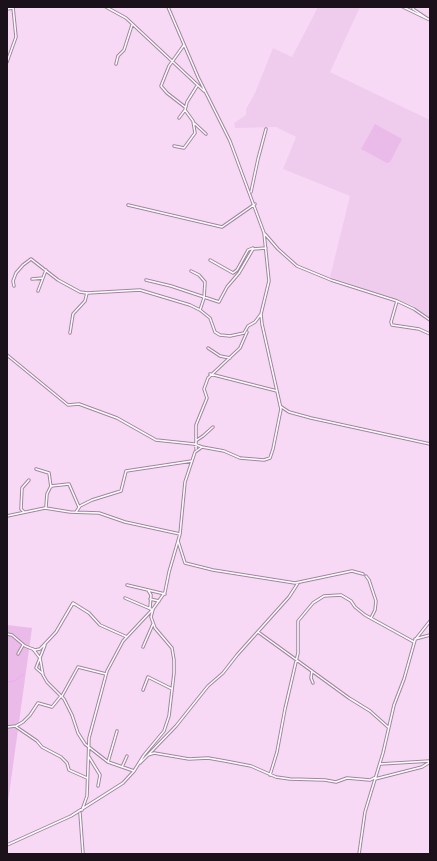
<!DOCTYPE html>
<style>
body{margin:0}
#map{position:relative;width:437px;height:861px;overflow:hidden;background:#f7d9f6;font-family:"PT Sans Narrow",sans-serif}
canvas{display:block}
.frame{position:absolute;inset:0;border:8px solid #1b111b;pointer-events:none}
</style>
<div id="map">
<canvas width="437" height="861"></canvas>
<div class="frame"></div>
</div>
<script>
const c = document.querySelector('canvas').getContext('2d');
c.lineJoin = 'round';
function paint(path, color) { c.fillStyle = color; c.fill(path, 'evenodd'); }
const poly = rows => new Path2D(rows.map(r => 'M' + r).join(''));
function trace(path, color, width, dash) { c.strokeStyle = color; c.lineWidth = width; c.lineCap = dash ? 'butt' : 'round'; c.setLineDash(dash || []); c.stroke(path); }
const built = poly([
 [318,7,360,7,330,72,430,120,430,318,412,305,330,277,350,196,283,169,296,137,276,127,235,128,234,123,246,115,246,109,255,93,273,48,292,57]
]);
const green = poly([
 [375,124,402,139,390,162,387,163,361,149],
 [7,625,32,628,7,809]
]);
const stream = poly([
 [7,682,14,681,24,674]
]);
const street = poly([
 [106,7,126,18,204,91],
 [403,7,430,20],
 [413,7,413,9,428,19],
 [7,9,13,8],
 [184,45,169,66,161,86,167,93,185,107],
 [7,62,16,37,13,7],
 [116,64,118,56,124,50,132,25],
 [179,118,185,110],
 [194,123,206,134],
 [174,146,184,148,195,133,193,121,185,110,187,102,197,86],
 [251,192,258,159,266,129],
 [128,205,222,227,255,204],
 [265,234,278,249,297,266,331,280,397,301,414,309,430,320],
 [210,260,233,273,237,270,248,250,253,248],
 [191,271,199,275,205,282,204,298,200,310],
 [32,279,43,278],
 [146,280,171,286,219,302,227,287,239,273,253,249,266,248],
 [14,286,13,281,16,273,23,265,31,259,58,280,80,292,87,293,140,290,190,305,200,310,210,318,215,332,220,335,230,336,244,333,248,326,255,322,261,314,269,281,264,233,230,141,198,77,168,7],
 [38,291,46,270],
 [397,301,391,322,392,325,419,329,430,334],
 [70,333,73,314,85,301,87,293],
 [208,348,220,356,230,358],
 [7,355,68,405,79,404,117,418,156,440,194,444,202,447],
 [210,374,277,391],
 [280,406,289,412,311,418,430,444],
 [197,440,203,436,213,427],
 [196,449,196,425,207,398,204,389,208,378,240,348,247,332],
 [36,469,49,473,51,487],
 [46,507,47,494,51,486,69,484,79,507],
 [24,512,21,509,22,488,29,480],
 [76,512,80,506,92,500,121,491,126,471,192,461],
 [7,516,45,508,70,512,99,513,125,522,180,534],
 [178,541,185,563,213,570,295,583,352,571,363,574],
 [366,576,369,580,376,601,375,610,371,618],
 [127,585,165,594],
 [148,590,151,595,150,608],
 [125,598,153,610],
 [150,599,159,601],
 [258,632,349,698,370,711,388,727],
 [7,634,12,635,25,646,35,650,40,649,56,632,73,603,89,613,100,625,127,637],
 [415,639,430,635],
 [143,647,153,624],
 [33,649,40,658,43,675,47,682,64,699,72,715,78,733,85,744,108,762,134,771],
 [18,654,23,645],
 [312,671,311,678,313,683],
 [43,674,36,668,45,645],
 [143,690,148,677,172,689],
 [62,696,78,667,106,674],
 [15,726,37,741,42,747,61,757,67,763,69,770,87,778],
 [7,727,16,726,23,722,30,715,38,703,52,707,61,696],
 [149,754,176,726,208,686,223,673,237,655,289,597,298,583],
 [89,757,100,775,98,786],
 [108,762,117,731],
 [140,763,148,755,154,753,189,759,208,758,225,761,251,766,276,777,290,779,325,780,336,782,347,778,370,780,376,777],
 [380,764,430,761],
 [122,767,127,756],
 [270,775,277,752,285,709,298,653,298,621,313,603,324,596,341,595,351,601,355,607,365,615,414,642],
 [375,779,422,767,430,762],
 [82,810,87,796,89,738,107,671,123,641,153,609],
 [80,813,83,854],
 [7,845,71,816,123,783,134,771,144,755,164,731,169,716,174,673,174,660,172,648,155,628,151,617,153,609,165,592,169,572,180,534,185,482,195,452,202,447,224,451,240,458,264,460,270,458,273,449,281,409,262,324,261,314],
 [359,854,365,812,383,753,394,705,404,679,415,640,430,621]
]);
paint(built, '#efccee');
paint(green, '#eabae9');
trace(stream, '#f3a8f3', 1);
trace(street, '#a085a0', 3.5);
trace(street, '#fff', 1.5);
</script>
